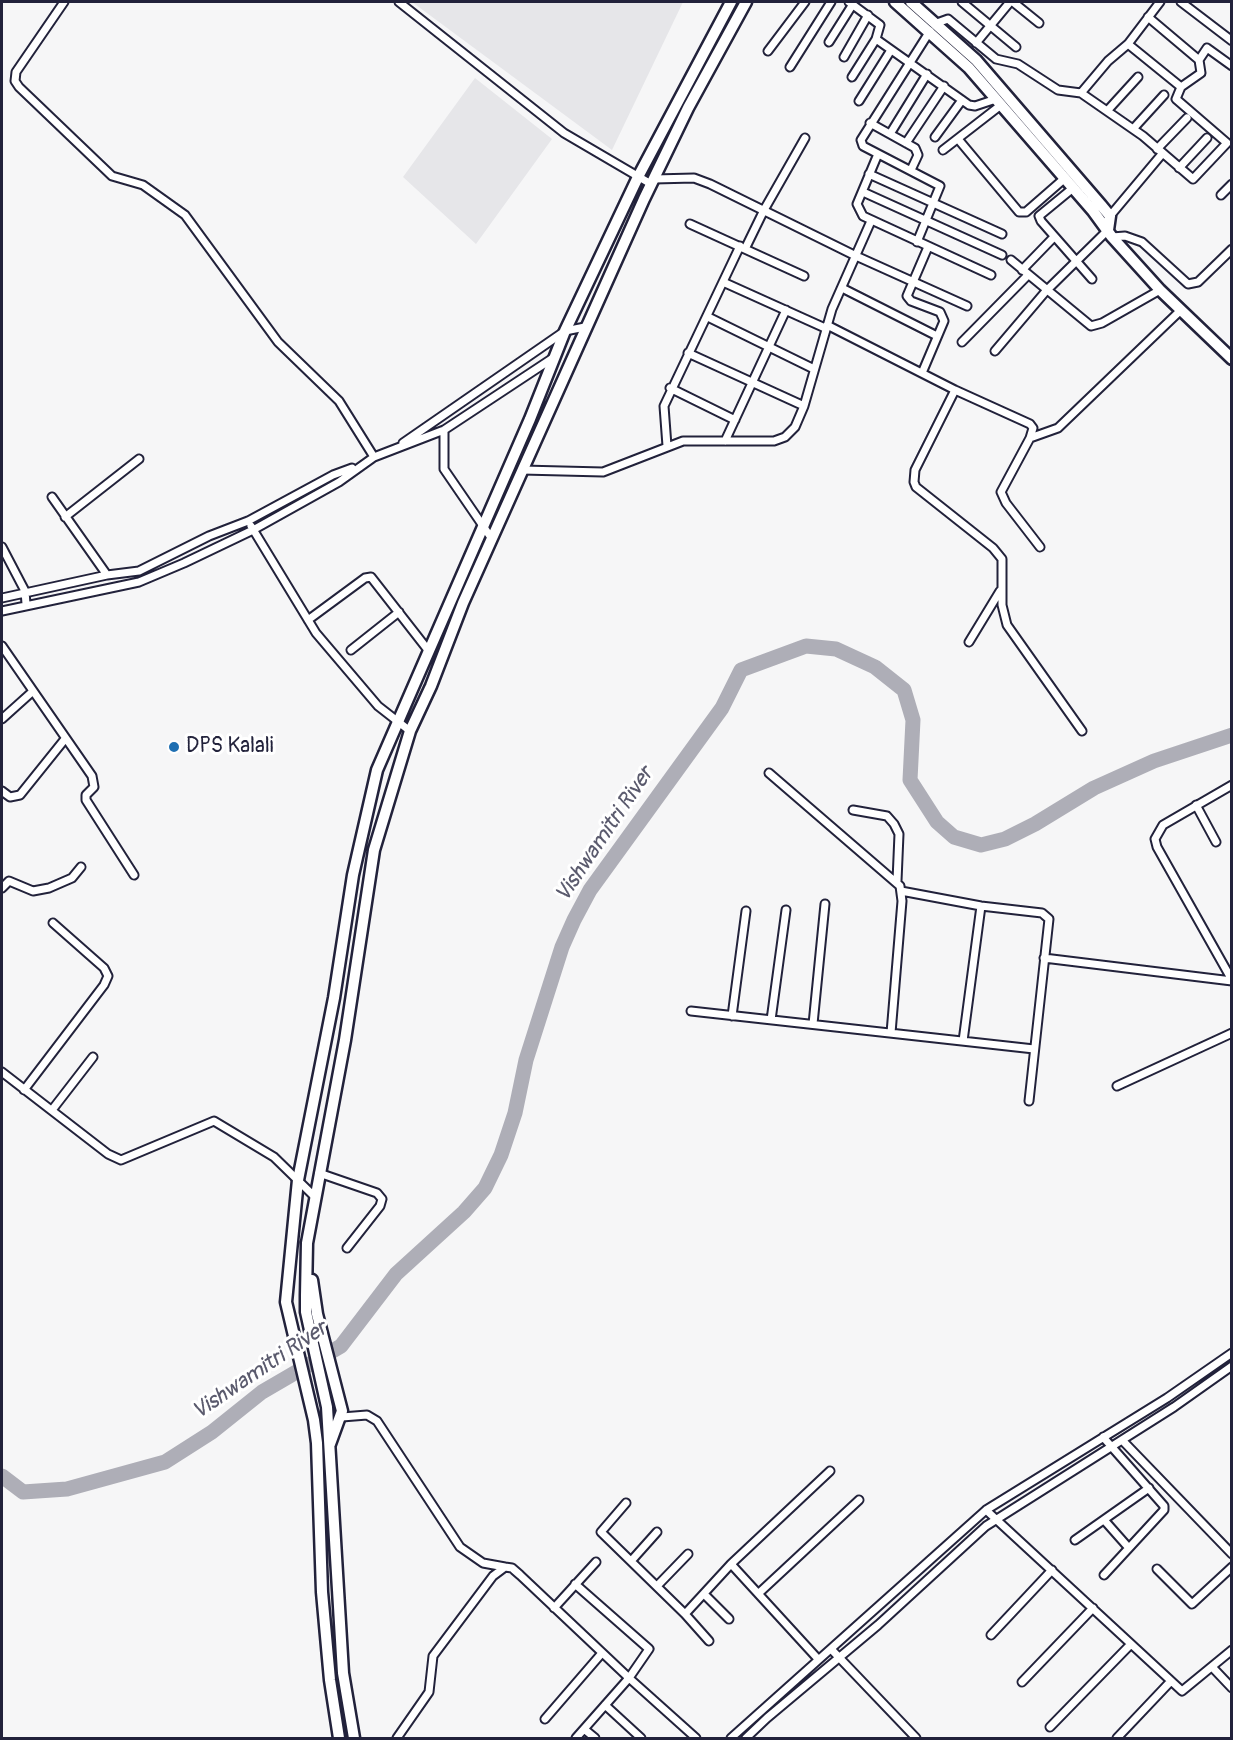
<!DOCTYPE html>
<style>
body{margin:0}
#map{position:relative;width:1233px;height:1740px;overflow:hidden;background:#f6f6f7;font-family:Pangolin,sans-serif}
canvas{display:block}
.frame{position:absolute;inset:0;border:3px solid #22223b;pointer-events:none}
</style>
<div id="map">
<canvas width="1233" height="1740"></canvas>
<div class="frame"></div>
</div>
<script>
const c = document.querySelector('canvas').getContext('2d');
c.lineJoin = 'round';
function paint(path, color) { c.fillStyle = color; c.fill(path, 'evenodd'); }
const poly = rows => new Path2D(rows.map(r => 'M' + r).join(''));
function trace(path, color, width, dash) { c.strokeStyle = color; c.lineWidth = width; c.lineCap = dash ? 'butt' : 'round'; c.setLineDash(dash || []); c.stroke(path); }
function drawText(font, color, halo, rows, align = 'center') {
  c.font = font + ' Pangolin,sans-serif'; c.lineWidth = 6; c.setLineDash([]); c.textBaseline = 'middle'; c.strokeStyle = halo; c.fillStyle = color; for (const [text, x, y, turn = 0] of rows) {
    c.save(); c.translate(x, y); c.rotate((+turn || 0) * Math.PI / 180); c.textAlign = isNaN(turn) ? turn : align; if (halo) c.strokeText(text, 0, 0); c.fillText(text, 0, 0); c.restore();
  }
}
const built = poly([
 [412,2,683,2,612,150],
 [475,78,552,139,476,244,403,177]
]);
const river = poly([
 [2,1476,23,1492,67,1489,165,1462,212,1432,262,1392,341,1346,396,1274,464,1212,485,1188,501,1155,515,1113,526,1060,562,947,574,920,590,890,722,708,741,670,806,646,836,649,875,667,904,690,913,720,910,780,937,822,954,837,981,845,1005,839,1035,824,1094,788,1154,761,1232,735]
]);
const street = poly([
 [64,2,16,72,15,81,19,87,112,176,143,185,185,215,278,342,339,401,374,457],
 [399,2,564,133,651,184],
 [849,2,880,25,876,39,852,77],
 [962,2,1016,47],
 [1013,2,1039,23],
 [1181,2,1232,41],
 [1148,17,1199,60,1207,48,1232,66],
 [937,23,948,19,996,59,1018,64,1058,90,1081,93],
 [876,39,969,105,975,106,996,99],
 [829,42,853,4],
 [976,43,1010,2],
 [1128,44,1181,87,1176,99,1227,143,1193,179,1143,136,1081,93,1108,61,1128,44,1160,2],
 [768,51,805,2],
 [844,57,868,15],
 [790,67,831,2],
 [1181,87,1201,73,1199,60],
 [859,101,891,50],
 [1107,111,1138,77],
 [870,123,915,148,918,155,911,170],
 [1133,129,1164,95],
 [890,134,927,74],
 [935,137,962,100],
 [958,139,1019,212,1026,212,1065,178],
 [906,143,944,86],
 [1157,149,1187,118],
 [943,150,1001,105],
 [878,154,857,204,863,216,991,275],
 [1179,168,1207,138],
 [869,174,1002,234],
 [654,179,694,178,710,184,856,256,967,306],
 [1073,188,1039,216,1041,221,1092,279],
 [863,192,1002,255],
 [1221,195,1232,184],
 [1110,216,1162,154],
 [690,224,804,276],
 [1112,237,1125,236,1142,242,1188,284,1198,282,1232,249],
 [917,242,940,186,863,146,861,140,930,31],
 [745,249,764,210,805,138],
 [1011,260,1091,326,1102,323,1160,290],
 [1022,270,1054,237],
 [723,282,825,328],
 [842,288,937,336],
 [708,317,814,369],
 [827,325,955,390,1030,424,1033,428,1030,438,1001,492,1006,503,1040,547],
 [962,342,1028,275],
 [995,351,1046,291,1108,230],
 [688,353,804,406],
 [922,373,944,321,940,312,911,301,907,296,928,247],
 [670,388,735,420],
 [955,390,915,470,914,482,916,487,993,548,1002,559,1002,605,1007,625,1082,731],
 [444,430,444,469,492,539],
 [1030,438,1058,428,1181,310],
 [725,441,786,310],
 [403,443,565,331,585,327],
 [667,446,664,406,740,246],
 [522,470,603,472,683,441,774,441,785,437,795,427,804,406,832,309,871,221],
 [52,497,107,575],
 [65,517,139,459],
 [251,526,316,633,378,706,410,731],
 [2,547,25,591,26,604],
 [2,598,107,575,139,571,209,536,248,521,333,475,352,468],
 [2,611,139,582,184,563,253,530,339,482,374,457,444,430,553,358],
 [308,620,365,578,371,577,428,650],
 [969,642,1000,591],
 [2,646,92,776,94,787,86,795,86,800,134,875],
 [351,650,399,612],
 [2,719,32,692],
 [769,773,900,886,902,901,891,1033],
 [1232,785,1163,825,1155,839,1157,847,1232,980],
 [2,791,10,797,20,795,65,739],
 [1196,805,1216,842],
 [853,810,887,816,894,824,899,834,897,881],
 [2,888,9,881,33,891,49,888,72,878,81,867],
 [901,891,981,906,1042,913,1049,919,1029,1101],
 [1044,958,1232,981],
 [691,1011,1034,1049],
 [732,1016,746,911],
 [771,1020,786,910],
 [813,1024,825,904],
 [963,1041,981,906],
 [2,1072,108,1154,121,1160,214,1121,274,1157,314,1196],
 [1117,1086,1232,1033],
 [24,1090,104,985,108,976,104,968,53,923],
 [52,1110,93,1057],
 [319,1173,377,1193,382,1199,380,1206,347,1248],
 [342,1417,367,1415,377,1421,460,1547,483,1563,505,1567],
 [1103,1437,1164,1506,1164,1510,1104,1575],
 [1122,1440,1232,1554],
 [626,1503,601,1532,685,1614,731,1564],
 [986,1510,1182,1691,1232,1650],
 [1105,1521,1128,1547],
 [1075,1540,1149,1488],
 [632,1560,657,1532],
 [1157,1569,1192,1604,1232,1567],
 [657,1586,688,1554],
 [759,1593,859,1500],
 [704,1594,729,1619],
 [554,1608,596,1562],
 [685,1614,709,1641],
 [991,1635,1052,1570],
 [831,1649,916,1738],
 [818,1659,731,1564,830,1471],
 [1213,1668,1232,1688],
 [1022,1682,1093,1608],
 [605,1705,641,1738],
 [545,1719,602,1653],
 [1050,1727,1131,1644],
 [584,1729,595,1738],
 [397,1738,429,1692,433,1656,493,1576,505,1567,512,1568,520,1575,629,1678,649,1649,575,1584],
 [576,1738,629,1678,696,1738],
 [731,1738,986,1510,1167,1398,1232,1353],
 [746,1738,767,1718,878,1625,986,1526,1174,1407,1232,1366],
 [1117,1738,1171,1681]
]);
const secondary = poly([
 [895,2,969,68,1093,211,1112,237,1160,290,1232,359],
 [911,2,976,60,1101,205,1110,216,1108,230]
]);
const primary = poly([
 [312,1280,317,1314,342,1411,330,1444],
 [339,1738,330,1680,322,1592,317,1443,314,1420,286,1302,298,1180,334,998,353,875,377,770,530,419,565,331,638,177,731,2],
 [354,1738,343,1673,327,1407,306,1312,306,1295,307,1243,345,1040,374,850,410,731,431,686,463,603,644,199,688,108,746,2]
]);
const markers = [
 [174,747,6,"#1f6fb2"]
];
const poiNames = [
 ["DPS Kalali",186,747]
];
const waterNames = [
 ["Vishwamitri River",605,835,-56],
 ["Vishwamitri River",260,1371,-34]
];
paint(built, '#e6e6e9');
trace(river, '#aeaeb7', 15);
trace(street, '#22223b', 11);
trace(secondary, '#22223b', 15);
trace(primary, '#22223b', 15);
trace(street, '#fff', 7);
trace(secondary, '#fff', 10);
trace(primary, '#fff', 10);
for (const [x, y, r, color] of markers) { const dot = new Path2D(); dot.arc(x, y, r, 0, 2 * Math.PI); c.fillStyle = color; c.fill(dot); trace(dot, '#fff', 2); }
drawText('21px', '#22223b', '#fff', poiNames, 'left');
drawText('italic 22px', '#5a5a6d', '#fff', waterNames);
</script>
